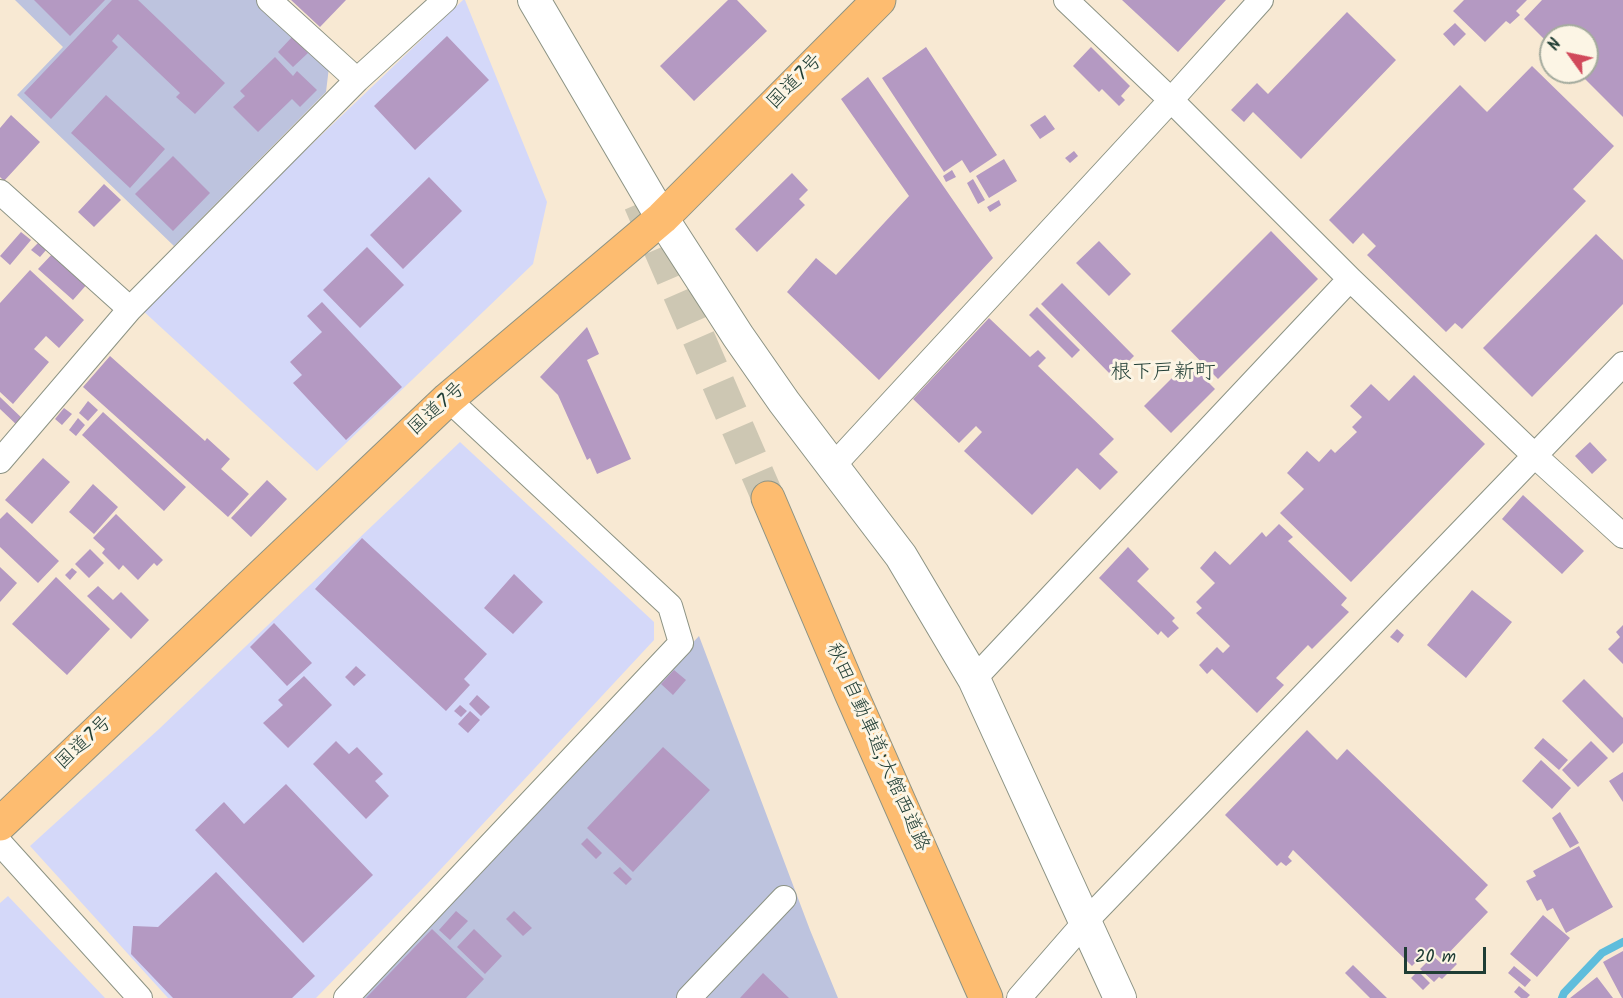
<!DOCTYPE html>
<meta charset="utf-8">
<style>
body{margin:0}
#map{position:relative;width:1623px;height:998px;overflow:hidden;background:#f8e9d3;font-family:Kalam,sans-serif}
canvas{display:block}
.north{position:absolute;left:1539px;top:24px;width:60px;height:60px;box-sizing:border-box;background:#fcf5e5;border:2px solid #a4ab9e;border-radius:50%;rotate:303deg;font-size:16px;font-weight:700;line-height:24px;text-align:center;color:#1f3d34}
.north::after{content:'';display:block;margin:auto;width:21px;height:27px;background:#d1495b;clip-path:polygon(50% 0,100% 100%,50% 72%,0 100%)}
.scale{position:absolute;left:1404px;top:947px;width:82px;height:27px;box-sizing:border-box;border:3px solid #1f3d34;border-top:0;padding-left:8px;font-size:18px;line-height:21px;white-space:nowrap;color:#1f3d34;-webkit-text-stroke:4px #fcf5e5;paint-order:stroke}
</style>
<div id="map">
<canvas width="1623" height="998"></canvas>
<div class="north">N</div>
<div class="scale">20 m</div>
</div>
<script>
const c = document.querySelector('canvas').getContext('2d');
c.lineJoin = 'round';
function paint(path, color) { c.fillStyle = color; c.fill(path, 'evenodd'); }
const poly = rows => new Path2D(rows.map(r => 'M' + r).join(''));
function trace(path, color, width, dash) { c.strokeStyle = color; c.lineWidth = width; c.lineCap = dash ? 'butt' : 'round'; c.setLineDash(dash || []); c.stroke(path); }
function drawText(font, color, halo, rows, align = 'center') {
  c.font = font + ' Kalam,"Klee One",sans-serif'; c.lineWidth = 6; c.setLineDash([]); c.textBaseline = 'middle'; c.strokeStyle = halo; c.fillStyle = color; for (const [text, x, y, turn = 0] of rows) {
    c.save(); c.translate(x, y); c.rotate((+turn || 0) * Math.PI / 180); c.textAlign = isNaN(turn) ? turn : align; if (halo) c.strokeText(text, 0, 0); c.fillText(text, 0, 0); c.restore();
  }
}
const built = poly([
 [463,0,465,0,547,202,533,264,317,471,140,308],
 [460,442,654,622,654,640,427,884,316,998,168,998,30,846,159,729],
 [8,896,105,998,0,998,0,903]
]);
const industrial = poly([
 [15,0,257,0,329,67,326,92,174,246,17,95,63,47],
 [699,636,810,930,838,998,362,998]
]);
const stream = poly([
 [1562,998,1564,993,1602,953,1623,942]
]);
const building = poly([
 [34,0,105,0,70,36],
 [112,0,138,0,225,83,195,114,176,97,180,93,118,34,112,41,118,47,51,119,24,93],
 [291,0,346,0,320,27],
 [728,0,737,0,767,31,694,101,660,66],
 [1122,0,1226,0,1178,52],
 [1464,0,1527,0,1516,11,1520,15,1510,24,1506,21,1485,42,1453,11],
 [1542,0,1623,0,1623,117,1578,72,1587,72,1587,36,1551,36,1551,46,1524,19],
 [1347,12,1396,60,1301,159,1253,112,1244,122,1231,110,1257,83,1268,94],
 [1455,23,1466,34,1454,46,1443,34],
 [447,36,489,80,415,150,374,106],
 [292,37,308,53,293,67,278,52],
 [926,47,997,155,970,173,962,160,944,172,882,78],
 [1091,47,1130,86,1121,96,1125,100,1119,106,1102,89,1099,92,1073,66],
 [275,57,293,76,297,71,317,90,300,107,292,99,258,132,233,107,245,96,240,91],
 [1532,66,1614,146,1573,189,1586,201,1462,329,1455,323,1446,332,1367,255,1376,246,1363,233,1353,244,1329,220,1460,85,1487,112],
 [868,77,993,258,879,380,787,292,816,258,836,275,909,196,841,99],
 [106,95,165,149,130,188,71,133],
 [11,115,40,142,4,181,0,177,0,128],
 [1045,115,1055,129,1040,139,1030,125],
 [1074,151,1078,156,1070,163,1065,158],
 [173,156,210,193,173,231,135,194],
 [1004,159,1017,181,989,198,976,176],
 [952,170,956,177,946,182,943,176],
 [792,173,808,190,799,199,805,205,757,252,735,229],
 [429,177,462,211,403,269,370,235],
 [973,179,985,200,978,204,967,183],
 [104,184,121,200,94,227,78,212],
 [999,200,1001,205,990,212,987,207],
 [1271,231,1318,279,1218,379,1171,331],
 [21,232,31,240,10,265,0,256],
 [1596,234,1623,260,1623,304,1532,397,1483,348],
 [1099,241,1131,274,1109,296,1076,263],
 [39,242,47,249,40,257,31,250],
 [367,247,404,285,360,328,323,290],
 [55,251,89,282,73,300,38,269],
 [30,270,84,320,59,348,46,336,34,349,49,362,13,404,0,392,0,303],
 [1062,283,1134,356,1113,377,1041,304],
 [322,302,402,387,346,440,293,383,302,375,290,362,322,332,307,316],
 [1037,307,1080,350,1072,358,1029,315],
 [989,318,1030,357,1038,350,1046,358,1038,366,1114,439,1099,454,1118,472,1100,490,1077,468,1032,515,964,451,982,432,976,426,959,443,913,399],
 [587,327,599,354,587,360,631,459,597,474,590,458,587,460,558,395,540,377],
 [110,356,205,441,207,438,230,459,221,469,249,494,228,517,83,387],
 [1188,362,1215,389,1171,433,1144,406],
 [1414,375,1485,444,1351,582,1280,513,1304,489,1287,473,1307,451,1319,462,1331,449,1335,453,1357,432,1352,427,1362,417,1350,406,1371,384,1389,401],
 [0,397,25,421,19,427,0,409],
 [88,401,98,410,88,421,79,413],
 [64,408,72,414,62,425,55,419],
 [103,412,186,487,164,511,82,435],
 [78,418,85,425,76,436,69,430],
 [1590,442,1607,460,1592,474,1575,456],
 [43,458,70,482,32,524,5,500],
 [267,480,287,499,251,537,231,518],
 [93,484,118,507,94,534,69,512],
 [1523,495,1584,551,1562,574,1502,519],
 [7,512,59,561,38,583,0,547,0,519],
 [116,514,163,560,157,566,154,563,138,580,123,565,119,570,102,553,105,549,93,538],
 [1279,524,1293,537,1288,541,1347,598,1341,605,1349,612,1312,649,1308,645,1276,678,1284,685,1257,713,1212,669,1207,674,1199,665,1217,647,1223,653,1230,646,1196,613,1202,608,1196,602,1215,583,1200,568,1215,551,1230,565,1262,532,1266,537],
 [362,538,487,654,464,679,470,685,446,711,315,589],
 [1128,547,1149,569,1137,581,1175,618,1172,621,1179,628,1168,638,1161,631,1158,635,1099,578],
 [90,549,104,563,89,578,75,564],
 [0,567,17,583,0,602],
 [72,568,77,572,70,580,65,575],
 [514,574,543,602,513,634,484,608],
 [56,577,110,629,67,675,12,624],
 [98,586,113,600,121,592,149,620,131,639,87,596],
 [1472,590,1512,622,1466,678,1427,645],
 [274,623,312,663,287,686,250,647],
 [1623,625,1623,664,1608,649,1620,637,1616,632],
 [1397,629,1404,635,1398,643,1390,637],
 [356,666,366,675,354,686,345,677],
 [674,670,686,680,673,695,661,684],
 [304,676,332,705,288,748,263,723,283,705,278,700],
 [1584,679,1623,718,1623,743,1613,753,1562,701],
 [477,695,490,707,481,716,469,704],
 [460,705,467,711,461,717,454,711],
 [470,711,480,720,468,733,458,724],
 [1307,730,1337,760,1347,749,1488,885,1475,899,1488,912,1442,960,1430,948,1412,966,1293,850,1288,857,1292,861,1286,866,1281,862,1277,866,1225,815],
 [1543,738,1568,760,1559,770,1534,748],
 [336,741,349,754,357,747,383,774,375,781,389,796,366,819,313,764],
 [1591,741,1608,758,1578,787,1562,770],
 [663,747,710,790,633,872,587,828],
 [1541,760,1571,788,1552,809,1522,781],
 [1623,772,1623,802,1609,781],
 [286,784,373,875,303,943,195,830,224,802,244,824],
 [1560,812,1579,843,1570,848,1552,818],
 [587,838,602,853,596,859,581,844],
 [1579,846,1613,907,1566,933,1553,908,1547,911,1541,899,1537,901,1526,881,1536,876,1533,871],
 [620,867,632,879,626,885,613,873],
 [216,872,315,976,292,998,173,998,131,954,133,926,158,927],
 [456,911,468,921,450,940,439,930],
 [514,911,532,928,523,936,506,919],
 [1543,915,1570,938,1537,977,1510,954],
 [432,929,484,979,466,998,366,998],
 [474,929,502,956,485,974,457,947],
 [1623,951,1623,998,1622,998,1603,962],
 [1433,956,1442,964,1449,957,1457,964,1442,979,1439,977,1434,982,1420,969],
 [1353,965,1387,998,1370,998,1345,973],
 [1514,966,1531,980,1525,987,1508,973],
 [1418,971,1430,983,1423,990,1411,978],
 [763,973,789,998,740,998],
 [1597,977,1613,998,1570,998],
 [1519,986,1530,995,1527,998,1521,998,1514,992]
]);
const motorwayTunnel = poly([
 [640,203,768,498]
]);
const minor = poly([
 [269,0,357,80],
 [1066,0,1171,100,1350,279,1535,456,1623,536],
 [0,192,130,309],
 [0,461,130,309,357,80,445,0],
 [833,466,1171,100,1261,0],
 [974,679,1350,279],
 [0,843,140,998],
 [346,998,681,643,670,606,448,399],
 [689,998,784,898],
 [1019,998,1086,921,1623,364]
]);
const tertiary = poly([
 [534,0,662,218,738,336,784,402,901,556,974,679,1120,998]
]);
const trunk = poly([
 [0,824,448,399,662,218,879,0]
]);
const motorway = poly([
 [768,498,851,693,986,998]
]);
const streetNames = [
 ["国道7号",796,83,-45],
 ["国道7号",438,410,-42],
 ["国道7号",85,744,-43],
 ["秋田自動車道;大館西道路",876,748,66]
];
const neighbourhoodNames = [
 ["根下戸新町",1163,374]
];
paint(built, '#d4d8f9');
paint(industrial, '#bdc3de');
trace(stream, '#5ebddc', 8);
paint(building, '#b499c2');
trace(motorwayTunnel, '#cdc7b3', 33, [33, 16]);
trace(minor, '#8c9384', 26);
trace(tertiary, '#8c9384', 34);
trace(trunk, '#8c9384', 35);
trace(motorway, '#8c9384', 35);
trace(minor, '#fff', 24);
trace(tertiary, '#fff', 32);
trace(trunk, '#fdbc70', 33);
trace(motorway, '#fdbc70', 33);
drawText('20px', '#1f3d34', '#fcf5e5', streetNames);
drawText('21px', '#1f3d34', '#fcf5e5', neighbourhoodNames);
</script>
